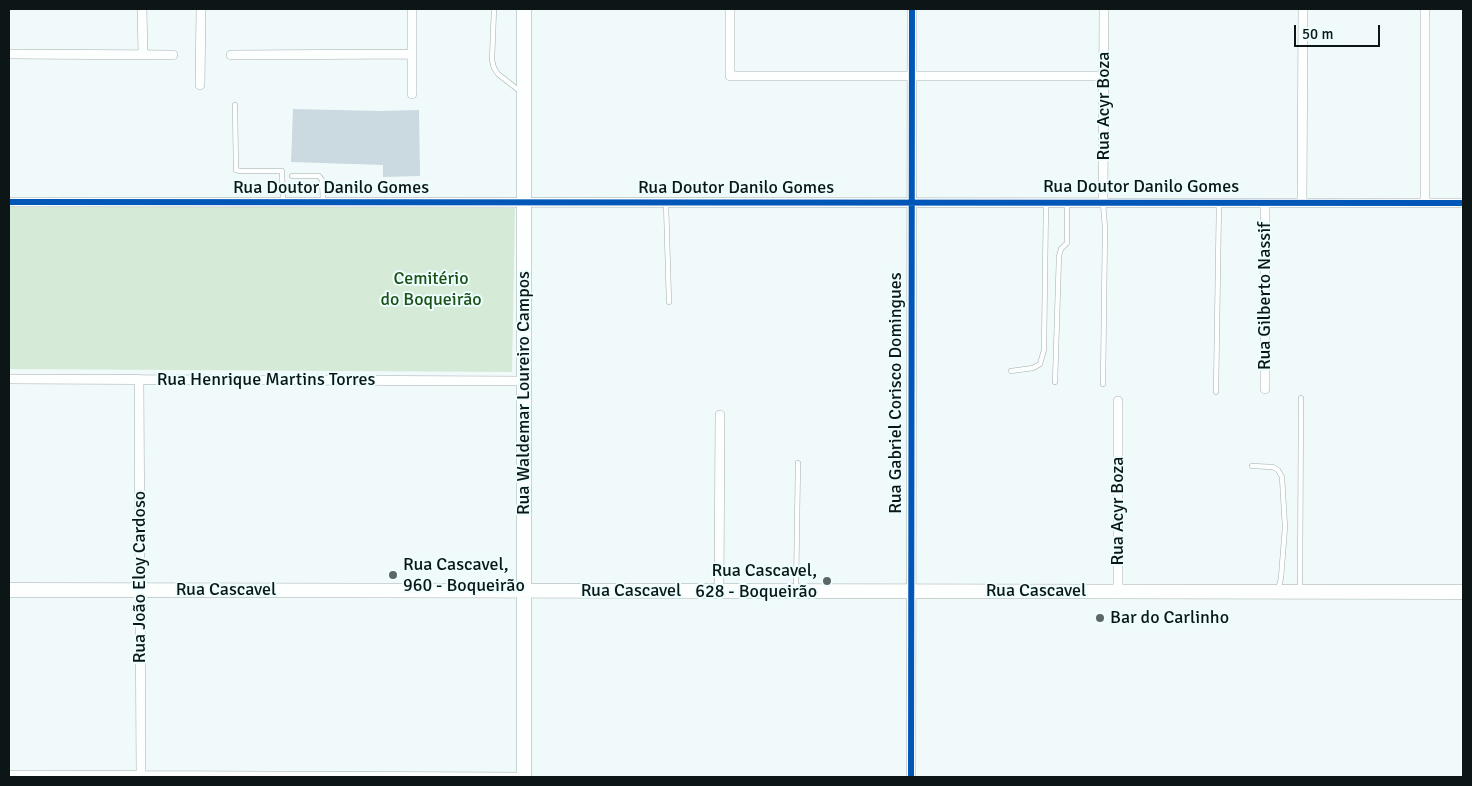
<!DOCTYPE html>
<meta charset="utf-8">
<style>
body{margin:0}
#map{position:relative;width:1472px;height:786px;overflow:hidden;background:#f0fafa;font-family:Signika,sans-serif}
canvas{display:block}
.frame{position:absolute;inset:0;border:10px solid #0c1617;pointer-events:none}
.scale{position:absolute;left:1294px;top:25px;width:86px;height:22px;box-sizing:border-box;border:2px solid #0c1617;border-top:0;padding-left:6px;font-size:15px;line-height:18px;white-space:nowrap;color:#0c1617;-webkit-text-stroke:4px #ecfefe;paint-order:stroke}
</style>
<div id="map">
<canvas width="1472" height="786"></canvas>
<div class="frame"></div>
<div class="scale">50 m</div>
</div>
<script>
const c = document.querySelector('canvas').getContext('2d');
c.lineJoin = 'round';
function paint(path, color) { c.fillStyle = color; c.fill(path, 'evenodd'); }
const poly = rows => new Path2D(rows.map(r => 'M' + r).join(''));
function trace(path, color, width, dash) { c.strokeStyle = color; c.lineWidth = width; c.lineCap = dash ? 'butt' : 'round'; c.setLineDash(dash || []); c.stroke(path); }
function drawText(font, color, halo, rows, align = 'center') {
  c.font = font + ' Signika,sans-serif'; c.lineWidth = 4; c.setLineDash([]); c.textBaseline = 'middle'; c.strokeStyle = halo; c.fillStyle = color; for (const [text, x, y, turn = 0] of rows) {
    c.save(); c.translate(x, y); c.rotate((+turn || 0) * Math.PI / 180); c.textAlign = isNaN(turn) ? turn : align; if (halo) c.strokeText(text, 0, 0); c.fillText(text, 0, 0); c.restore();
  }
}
const green = poly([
 [9,206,515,208,512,372,9,369]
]);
const building = poly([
 [293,109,380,111,419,110,420,176,383,177,383,165,291,162]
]);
const lane = poly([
 [494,9,492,60,494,68,498,74,521,92],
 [235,105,236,170,240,171,282,171,283,202],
 [292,176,319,176,322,180,323,202],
 [666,203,669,302],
 [1011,371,1033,368,1040,364,1044,350,1046,202],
 [1055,382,1059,256,1061,249,1067,243,1067,202],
 [1103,384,1105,228,1103,203],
 [1216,392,1219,202],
 [1252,466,1273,467,1278,470,1282,477,1285,527,1281,578,1278,590],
 [796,590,798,463],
 [1300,590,1301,398]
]);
const street = poly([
 [142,9,143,55],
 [730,9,730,76,1104,76],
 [9,54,173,55],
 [231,55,412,54],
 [200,85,201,9],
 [412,94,412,9],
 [9,202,1463,203],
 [1103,203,1104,9],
 [1302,203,1303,9],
 [1425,203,1425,9],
 [9,379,524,381],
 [139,379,141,775],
 [1265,389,1265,203],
 [1118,401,1118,591],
 [719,591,720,415],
 [9,775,524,777],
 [911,777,912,9]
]);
const secondary = poly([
 [9,590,1463,592],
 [524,777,524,9]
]);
const cycleway = poly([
 [9,202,1463,203],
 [911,777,912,9]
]);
const markers = [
 [393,575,5,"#5c6666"],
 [827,581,5,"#5c6666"],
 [1100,618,5,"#5c6666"]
];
const streetNames = [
 ["Rua Acyr Boza",1104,106,-90],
 ["Rua Doutor Danilo Gomes",1141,187],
 ["Rua Doutor Danilo Gomes",331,188],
 ["Rua Doutor Danilo Gomes",736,188],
 ["Rua Gilberto Nassif",1265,296,-90],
 ["Rua Henrique Martins Torres",266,380],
 ["Rua Waldemar Loureiro Campos",524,393,-90],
 ["Rua Gabriel Corisco Domingues",896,393,-90],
 ["Rua Acyr Boza",1118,511,-90],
 ["Rua João Eloy Cardoso",140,577,-90],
 ["Rua Cascavel",226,590],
 ["Rua Cascavel",631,591],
 ["Rua Cascavel",1036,591]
];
const parkNames = [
 ["Cemitério",431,279],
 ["do Boqueirão",431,300]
];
const poiNames = [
 ["Rua Cascavel,",403,565],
 ["960 - Boqueirão",403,586],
 ["Rua Cascavel,",817,571,"right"],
 ["628 - Boqueirão",817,592,"right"],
 ["Bar do Carlinho",1110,618]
];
paint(green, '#d5ead7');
paint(building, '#cadae0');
trace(lane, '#a4aeae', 5.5);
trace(street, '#a4aeae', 10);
trace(secondary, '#a4aeae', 15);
trace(lane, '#fdfefe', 4.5);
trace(street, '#fdfefe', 9);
trace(secondary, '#fdfefe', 14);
trace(cycleway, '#0057b8', 6);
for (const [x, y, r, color] of markers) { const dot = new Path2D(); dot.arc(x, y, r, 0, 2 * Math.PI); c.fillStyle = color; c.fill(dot); trace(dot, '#ecfefe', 2); }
drawText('18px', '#0c1617', '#ecfefe', streetNames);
drawText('18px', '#1d5115', '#ecfefe', parkNames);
drawText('18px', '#0c1617', '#ecfefe', poiNames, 'left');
</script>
